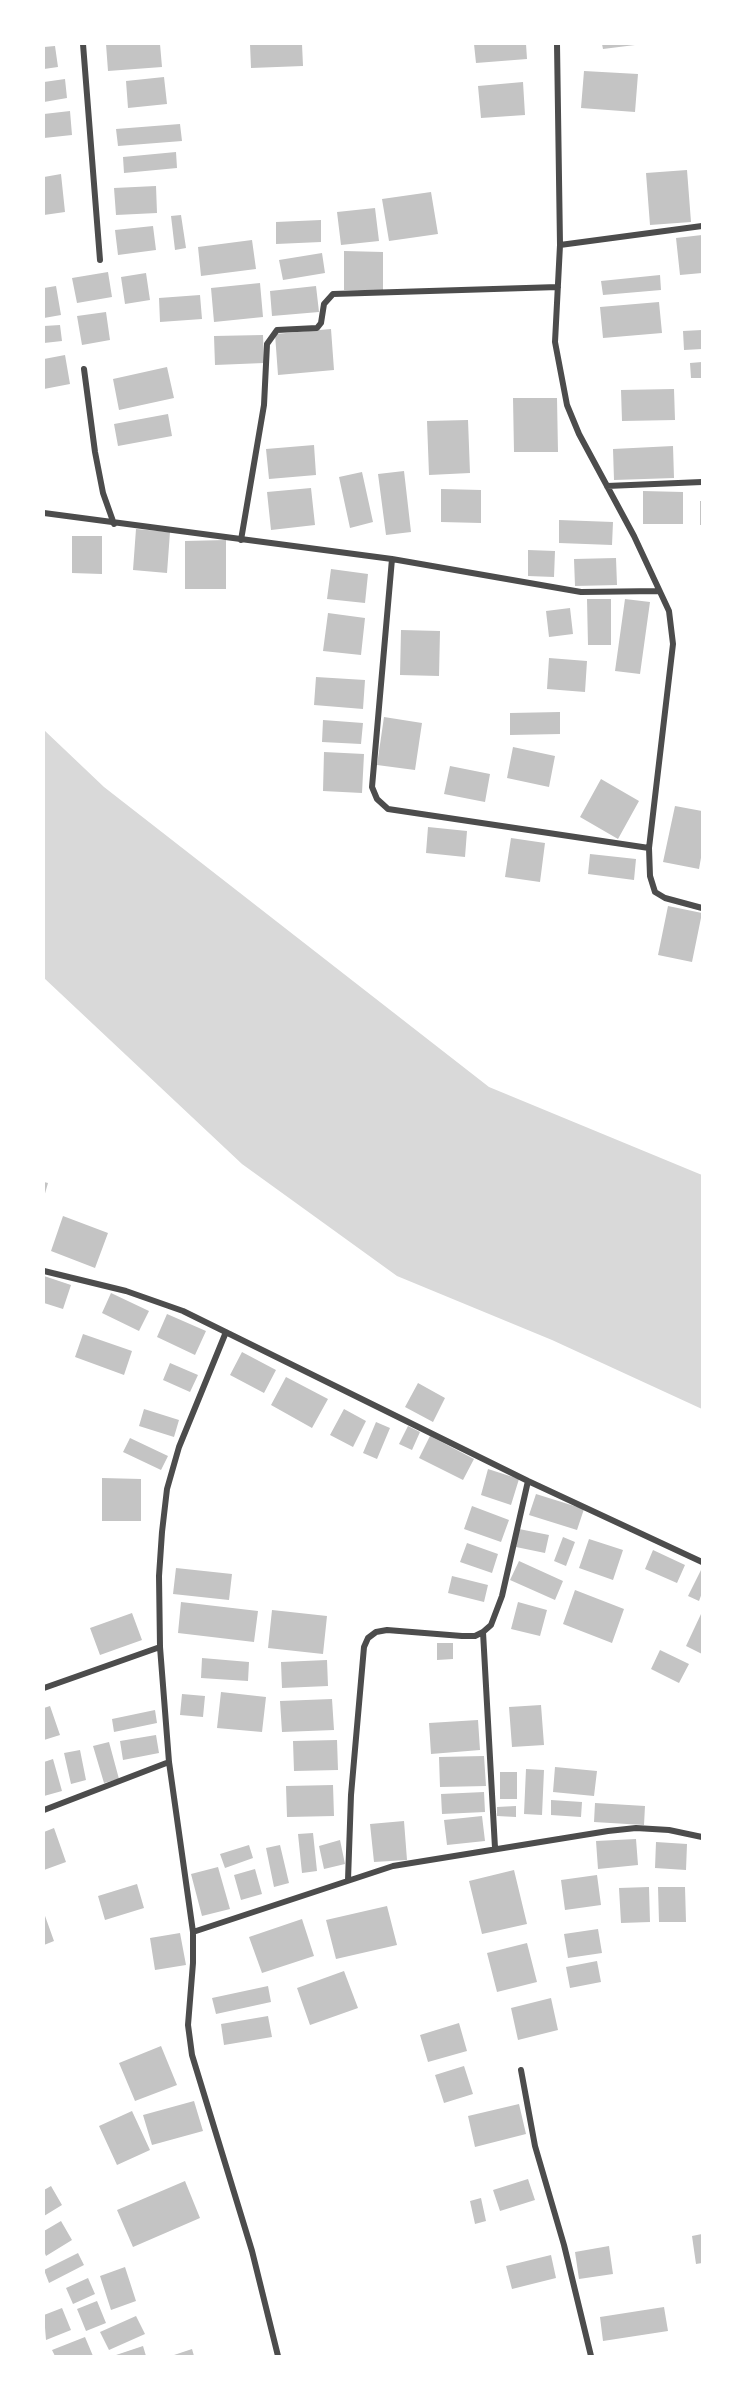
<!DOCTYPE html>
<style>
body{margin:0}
#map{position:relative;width:746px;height:2400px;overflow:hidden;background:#fff;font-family:Barlow,sans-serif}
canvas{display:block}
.frame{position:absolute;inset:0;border:45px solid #fff;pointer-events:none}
</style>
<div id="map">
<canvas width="746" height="2400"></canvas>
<div class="frame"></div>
</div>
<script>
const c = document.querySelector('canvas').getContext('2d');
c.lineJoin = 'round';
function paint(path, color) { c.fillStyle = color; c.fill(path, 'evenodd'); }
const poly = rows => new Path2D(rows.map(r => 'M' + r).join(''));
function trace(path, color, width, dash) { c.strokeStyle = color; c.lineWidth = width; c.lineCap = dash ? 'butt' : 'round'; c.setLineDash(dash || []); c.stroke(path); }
const water = poly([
 [44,730,104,787,489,1087,702,1175,702,1409,552,1340,397,1276,242,1164,44,978]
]);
const building = poly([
 [106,44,160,44,162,67,108,71],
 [250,44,302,44,303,66,251,68],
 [474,44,526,44,527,59,476,63],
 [602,44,635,44,635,45,603,49],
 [55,46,58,67,44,69,44,47],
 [584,71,638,74,635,112,581,108],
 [164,77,167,104,128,108,126,81],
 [65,79,67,98,44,102,44,82],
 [523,82,525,115,481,118,478,86],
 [70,111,72,135,44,138,44,114],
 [180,124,182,141,118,146,116,129],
 [176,152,177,168,124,173,123,157],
 [687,170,691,222,650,225,646,173],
 [61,174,65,212,44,215,44,177],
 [156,186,157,213,116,215,114,188],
 [431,192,438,234,389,241,382,199],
 [375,208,379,241,341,245,337,212],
 [181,215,186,248,175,250,171,216],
 [321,220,321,242,276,244,276,222],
 [153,226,156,250,118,255,115,230],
 [702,235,702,273,680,275,676,238],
 [252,240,256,269,201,276,198,247],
 [344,251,383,252,383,290,344,290],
 [322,253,325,273,283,280,279,260],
 [108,272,112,297,77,303,72,278],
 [146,273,150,300,125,304,121,277],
 [660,275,661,290,603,295,601,281],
 [260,283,263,317,214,322,211,288],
 [56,286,61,315,44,318,44,288],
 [316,286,319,312,272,316,270,291],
 [200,295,202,319,160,322,159,298],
 [659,302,662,333,603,338,600,307],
 [106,312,110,340,82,345,77,316],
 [60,325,62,341,44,343,44,326],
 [331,329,334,370,278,375,275,334],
 [702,330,702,349,684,350,683,331],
 [263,335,264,363,215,365,214,336],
 [65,355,70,384,44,389,44,359],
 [702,362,702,378,691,378,690,363],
 [167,367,174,398,119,410,113,379],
 [674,389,675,420,622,421,621,390],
 [513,398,557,398,558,452,514,452],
 [168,414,172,436,118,446,114,424],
 [468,420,470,473,429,475,427,421],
 [314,445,316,475,269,479,266,449],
 [673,446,674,478,614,480,613,449],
 [404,471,411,532,386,535,378,474],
 [362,472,373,522,350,528,339,477],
 [311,488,315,525,271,530,267,492],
 [441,489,481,490,481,523,441,522],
 [643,491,683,492,683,524,643,524],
 [700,501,702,501,702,525,700,525],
 [559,520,613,522,612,545,559,543],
 [136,529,170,532,167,573,133,570],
 [72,536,102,536,102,574,72,573],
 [226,540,226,589,185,589,185,541],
 [528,550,555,551,554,577,528,576],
 [616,558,617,585,575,586,574,559],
 [331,569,368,574,365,603,327,599],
 [587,599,611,599,611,645,588,645],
 [625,599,650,602,640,674,615,671],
 [570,608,573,634,549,637,546,611],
 [328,613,365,618,361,655,323,651],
 [401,630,440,631,439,676,400,675],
 [549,658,587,661,585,692,547,689],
 [316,677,365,680,363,709,314,705],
 [560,712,560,734,510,735,510,713],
 [384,717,422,723,415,770,377,765],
 [323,720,363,723,361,744,322,742],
 [513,747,555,756,549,787,507,778],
 [324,752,364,754,362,793,323,791],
 [450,766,490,774,485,802,444,794],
 [601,779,639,801,618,839,580,817],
 [675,806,702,811,702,852,699,869,663,862],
 [428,827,467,831,465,857,426,853],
 [511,838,545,843,540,882,505,877],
 [590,854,636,859,634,880,588,874],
 [668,906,702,913,692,962,658,955],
 [44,1182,48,1183,44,1197],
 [63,1216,108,1233,95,1268,51,1251],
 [44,1276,71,1285,63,1309,44,1303],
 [111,1293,149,1311,139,1331,102,1313],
 [167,1314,206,1331,195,1355,157,1337],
 [83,1334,132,1351,124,1375,75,1357],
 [242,1352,276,1370,264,1393,230,1375],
 [170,1363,198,1375,190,1392,163,1380],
 [286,1377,328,1399,312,1428,271,1405],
 [418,1383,445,1398,433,1422,405,1407],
 [144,1409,179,1420,174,1437,139,1426],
 [344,1409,366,1421,353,1447,330,1435],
 [376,1422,390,1428,377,1459,363,1453],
 [408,1426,420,1432,412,1450,399,1444],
 [430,1436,474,1459,463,1480,419,1458],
 [130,1438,168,1456,161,1470,123,1452],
 [488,1469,519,1479,511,1505,481,1495],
 [102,1478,141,1479,141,1521,102,1521],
 [536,1494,584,1509,577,1530,529,1515],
 [472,1506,509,1520,501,1542,464,1529],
 [519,1529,549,1535,545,1553,516,1547],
 [563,1537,575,1542,566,1566,554,1561],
 [589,1539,623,1550,613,1580,579,1568],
 [467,1543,498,1554,492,1573,460,1562],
 [653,1550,685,1565,677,1583,645,1569],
 [519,1561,563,1581,555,1600,510,1580],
 [176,1568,232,1574,229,1600,173,1594],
 [701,1570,702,1571,702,1593,699,1601,688,1596],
 [452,1576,488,1585,484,1602,448,1593],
 [575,1590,624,1609,612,1643,563,1624],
 [181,1602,258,1611,254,1642,178,1633],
 [518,1602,547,1610,540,1636,511,1629],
 [272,1610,327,1616,323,1654,268,1648],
 [132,1613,142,1640,100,1655,90,1628],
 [701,1614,702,1614,702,1654,686,1646],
 [437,1643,453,1643,453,1659,437,1660],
 [660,1650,689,1664,679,1683,651,1669],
 [202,1658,249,1662,248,1681,201,1678],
 [327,1660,328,1686,282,1688,281,1662],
 [221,1692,266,1697,262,1732,217,1728],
 [182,1694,205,1696,203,1717,180,1715],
 [332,1699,334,1730,282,1732,280,1701],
 [541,1705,544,1745,512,1747,509,1707],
 [50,1706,60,1735,44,1740,44,1708],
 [155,1710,157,1723,114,1732,112,1719],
 [478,1720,480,1750,431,1754,429,1723],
 [156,1735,159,1753,123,1760,120,1741],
 [337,1740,338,1770,294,1771,293,1741],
 [109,1742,119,1779,104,1783,93,1746],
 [80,1750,86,1780,71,1784,64,1753],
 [484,1756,486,1786,440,1787,439,1757],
 [53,1759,62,1791,44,1796,44,1762],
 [555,1767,597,1771,594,1796,553,1792],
 [526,1769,544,1770,542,1815,524,1814],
 [500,1772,517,1772,517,1799,500,1799],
 [333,1785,334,1816,287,1817,286,1786],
 [484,1792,485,1812,442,1814,441,1794],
 [551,1800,582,1802,581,1817,551,1815],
 [595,1803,645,1806,644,1825,594,1822],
 [516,1806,516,1817,497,1816,497,1807],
 [482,1816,485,1841,447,1845,444,1820],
 [404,1821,407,1860,374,1862,370,1824],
 [54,1828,66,1862,44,1870,44,1832],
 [313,1833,317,1871,302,1873,298,1834],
 [636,1839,638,1865,598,1869,596,1841],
 [340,1840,345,1864,324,1869,319,1846],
 [656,1842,687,1844,686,1870,655,1868],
 [249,1845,253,1858,225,1868,220,1854],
 [280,1845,289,1883,274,1887,266,1848],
 [218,1867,230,1909,202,1916,191,1874],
 [255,1869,262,1894,241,1900,234,1875],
 [514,1870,527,1924,482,1934,469,1881],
 [597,1875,601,1905,565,1910,561,1880],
 [137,1884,144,1908,105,1920,98,1896],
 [649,1887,650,1922,621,1923,619,1888],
 [658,1887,685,1887,686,1922,659,1922],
 [387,1906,397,1945,336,1959,326,1920],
 [44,1913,54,1941,44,1945],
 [302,1919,314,1956,262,1973,249,1937],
 [598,1929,602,1953,568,1958,564,1934],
 [180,1933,186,1965,155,1970,150,1938],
 [527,1943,537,1982,497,1992,487,1953],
 [597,1961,601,1982,570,1988,566,1967],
 [344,1971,358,2008,310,2025,297,1988],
 [268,1986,271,2002,216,2014,212,1998],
 [551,1998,558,2030,518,2040,511,2008],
 [268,2016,272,2037,224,2045,221,2024],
 [459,2023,467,2051,428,2062,420,2035],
 [161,2046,177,2085,135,2101,119,2063],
 [464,2066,473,2094,444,2103,435,2075],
 [194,2101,203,2131,152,2145,143,2115],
 [519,2104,526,2134,475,2147,468,2116],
 [132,2111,150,2150,117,2165,99,2126],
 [528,2179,535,2200,500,2211,493,2190],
 [185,2181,200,2218,133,2247,117,2210],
 [51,2186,62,2205,44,2216,44,2190],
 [481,2198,486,2221,475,2224,470,2201],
 [61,2221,72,2240,46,2256,44,2251,44,2231],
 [702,2234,702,2263,696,2264,692,2236],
 [609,2246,613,2274,579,2279,575,2252],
 [78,2253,84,2265,49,2283,44,2270],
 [551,2255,556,2278,512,2289,506,2266],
 [125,2267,136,2301,111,2310,100,2276],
 [88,2278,95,2294,73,2304,66,2288],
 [97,2301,106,2323,86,2331,77,2309],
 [664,2307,668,2331,603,2341,600,2317],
 [62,2308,71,2330,46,2340,44,2315],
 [136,2316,145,2334,109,2350,100,2332],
 [85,2337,93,2356,55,2356,52,2350],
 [143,2346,146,2356,113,2356],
 [192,2349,194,2356,171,2356]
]);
const minor = poly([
 [83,44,100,260],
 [557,44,560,245,555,342,567,405,579,434,634,536,669,611,673,644,649,848,650,876,655,892,665,898,702,908],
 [560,245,702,226],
 [84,369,95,452,103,493,114,524],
 [607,486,702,482],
 [44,513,392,559,581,592,659,591],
 [241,540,264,405,267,344,277,330,317,328,321,323,324,304,333,294,558,287],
 [392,559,372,787,377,799,388,809,649,848],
 [44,1271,126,1291,183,1311,528,1481,702,1562],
 [226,1332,179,1447,167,1489,162,1532,159,1576,160,1647,169,1762,193,1932,193,1963,188,2025,192,2055,252,2251,278,2356],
 [483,1632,495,1848],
 [44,1688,160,1647],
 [44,1810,169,1762],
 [348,1880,351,1795,364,1647,368,1638,376,1632,387,1630,462,1636,475,1636,483,1632,491,1625,502,1596,528,1481],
 [193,1932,393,1866,608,1831,636,1828,669,1830,702,1837],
 [521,2070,535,2146,564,2245,591,2356]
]);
paint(water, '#d9d9d9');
paint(building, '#c4c4c4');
trace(minor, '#4c4c4c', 6);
</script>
